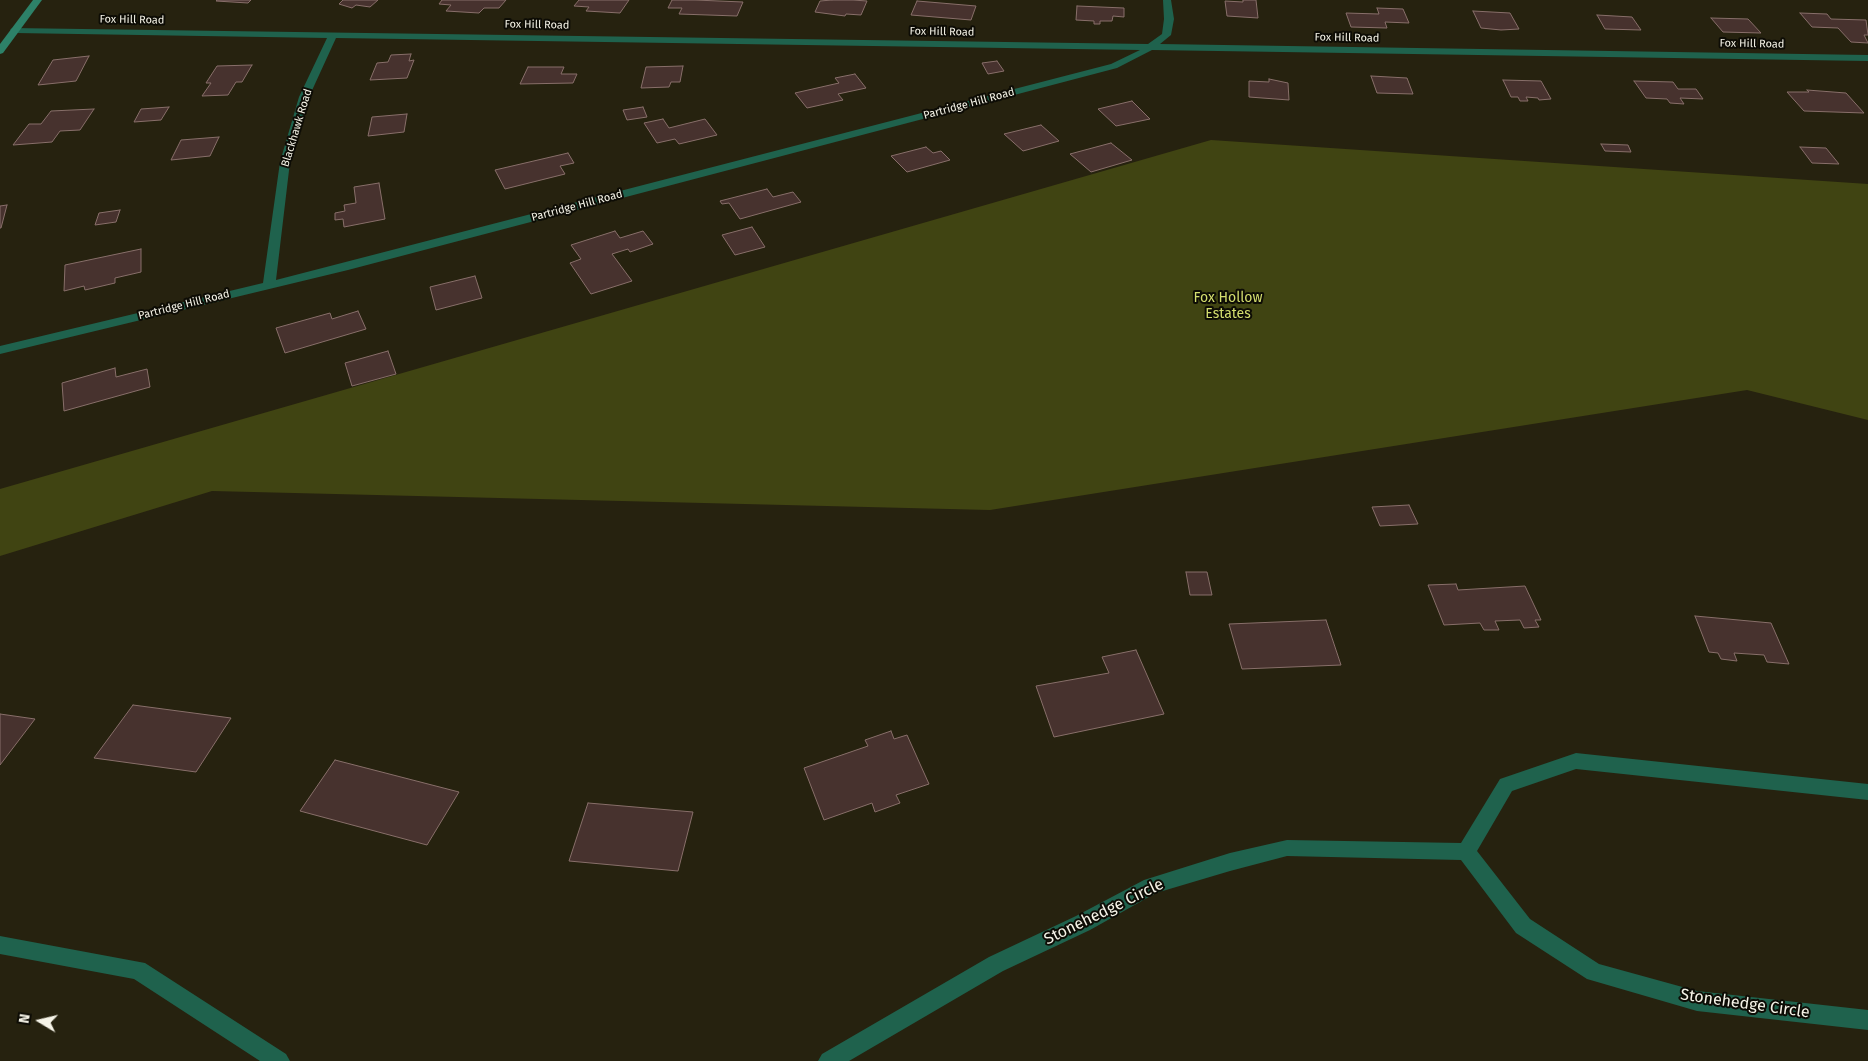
<!DOCTYPE html>
<style>
body{margin:0}
#map{position:relative;width:1868px;height:1061px;overflow:hidden;background:#26220f;font-family:"Fira Sans",sans-serif}
canvas{display:block}
.north{position:absolute;left:15px;top:996px;width:50px;height:50px;-webkit-text-stroke:4px #0d0c05;paint-order:stroke;rotate:279deg;font-size:14px;font-weight:700;line-height:20px;text-align:center;color:#f5f3e7}
.north::after{content:'';display:block;margin:auto;width:18px;height:22px;background:#f5f3e7;clip-path:polygon(50% 0,100% 100%,50% 72%,0 100%)}
</style>
<div id="map">
<canvas width="1868" height="1061"></canvas>
<div class="north">N</div>
</div>
<script>
const c = document.querySelector('canvas').getContext('2d');
c.lineJoin = 'round';
function paint(path, color) { c.fillStyle = color; c.fill(path, 'evenodd'); }
const poly = rows => new Path2D(rows.map(r => 'M' + r).join(''));
function trace(path, color, width, dash) { c.strokeStyle = color; c.lineWidth = width; c.lineCap = dash ? 'butt' : 'round'; c.setLineDash(dash || []); c.stroke(path); }
function drawText(font, color, halo, rows, align = 'center') {
  c.font = font + ' "Fira Sans",sans-serif'; c.lineWidth = 4; c.setLineDash([]); c.textBaseline = 'middle'; c.strokeStyle = halo; c.fillStyle = color; for (const [text, x, y, turn = 0] of rows) {
    c.save(); c.translate(x, y); c.rotate((+turn || 0) * Math.PI / 180); c.textAlign = isNaN(turn) ? turn : align; if (halo) c.strokeText(text, 0, 0); c.fillText(text, 0, 0); c.restore();
  }
}
const green = poly([
 [1211,140,1868,184,1868,420,1747,390,990,510,212,491,0,556,0,489]
]);
const building = poly([
 [217,0,251,0,248,3,216,1,217,0],
 [343,0,378,0,370,7,356,5,352,8,339,4,343,0],
 [442,0,506,0,499,8,484,8,479,13,446,11,451,5,439,4,442,0],
 [579,0,629,0,620,13,586,11,589,7,574,6,579,0],
 [672,0,695,0,743,2,737,16,679,14,682,8,668,8,672,0],
 [832,0,853,0,867,1,861,15,846,14,845,16,815,12,820,1,832,0],
 [1243,0,1256,0,1258,18,1227,16,1225,1,1243,2,1243,0],
 [917,1,976,6,971,20,911,15,917,1],
 [1077,6,1124,8,1124,17,1113,16,1112,21,1100,21,1100,24,1094,24,1094,21,1076,20,1077,6],
 [1377,8,1403,9,1409,23,1385,22,1387,28,1351,27,1346,13,1379,14,1377,8],
 [1473,11,1510,13,1519,29,1501,30,1481,28,1473,11],
 [1800,13,1827,14,1831,19,1866,20,1868,35,1864,35,1868,43,1851,42,1838,28,1812,27,1800,13],
 [1597,15,1632,17,1641,30,1605,29,1597,15],
 [1711,18,1748,19,1761,33,1723,32,1711,18],
 [411,54,409,61,414,60,407,78,370,80,377,63,388,62,391,55,411,54],
 [89,56,76,81,38,85,53,60,89,56],
 [997,61,1004,71,988,74,982,63,997,61],
 [252,65,242,82,236,82,228,95,202,96,211,83,206,83,217,66,252,65],
 [683,66,680,82,671,82,669,87,641,88,646,67,683,66],
 [528,67,564,67,561,74,577,74,573,83,520,84,528,67],
 [855,74,866,88,838,94,843,100,807,108,795,93,839,83,835,78,855,74],
 [1371,76,1407,78,1413,94,1377,93,1371,76],
 [1269,79,1288,83,1289,100,1249,97,1249,81,1269,82,1269,79],
 [1503,80,1541,81,1551,99,1539,100,1538,98,1526,97,1528,101,1520,101,1518,97,1511,97,1503,80],
 [1634,81,1673,82,1678,89,1696,89,1703,99,1680,98,1684,104,1670,103,1667,99,1646,98,1634,81],
 [1807,90,1846,93,1864,113,1804,111,1787,92,1809,92,1807,90],
 [1132,101,1150,119,1116,126,1098,109,1132,101],
 [169,107,161,120,134,122,141,109,169,107],
 [643,107,647,117,627,120,623,110,643,107],
 [94,109,80,130,60,131,52,142,13,145,29,124,41,124,51,111,94,109],
 [407,114,404,132,368,136,372,117,407,114],
 [663,119,669,128,705,119,717,135,679,144,675,139,657,143,644,123,663,119],
 [1041,125,1059,141,1023,151,1004,134,1041,125],
 [219,137,210,156,171,160,181,140,219,137],
 [1111,143,1132,160,1091,172,1070,154,1111,143],
 [1601,144,1628,145,1631,152,1605,151,1601,144],
 [926,147,933,153,941,151,950,160,907,172,891,156,926,147],
 [1800,147,1826,148,1839,164,1812,163,1800,147],
 [568,153,574,163,560,166,565,174,505,189,495,170,568,153],
 [379,183,385,219,344,227,343,219,335,220,335,213,345,211,344,205,356,203,354,187,379,183],
 [767,189,773,197,793,192,801,202,740,219,729,203,722,204,720,201,767,189],
 [7,205,1,228,0,228,0,206,7,205],
 [120,210,116,222,95,225,99,213,120,210],
 [752,227,765,247,735,255,722,235,752,227],
 [615,231,620,238,643,231,653,244,630,252,628,249,612,254,632,281,591,294,570,263,581,259,571,245,615,231],
 [141,249,141,272,115,278,115,283,85,290,84,286,64,291,65,265,141,249],
 [475,276,482,298,436,310,430,287,475,276],
 [358,311,366,329,285,353,276,328,330,313,332,319,358,311],
 [388,351,396,374,352,386,345,363,388,351],
 [115,368,116,377,147,369,150,387,64,411,62,383,115,368],
 [1409,505,1418,524,1380,526,1372,507,1409,505],
 [1186,572,1207,572,1212,595,1190,595,1186,572],
 [1456,584,1458,590,1525,586,1541,620,1535,620,1539,627,1524,628,1520,620,1495,621,1499,630,1484,630,1480,623,1444,625,1428,585,1456,584],
 [1695,616,1771,623,1789,664,1767,662,1764,655,1734,653,1737,661,1721,659,1718,653,1709,652,1695,616],
 [1326,620,1341,665,1242,669,1229,624,1326,620],
 [1136,650,1164,714,1054,737,1036,686,1109,673,1102,657,1136,650],
 [133,705,231,718,196,772,94,758,133,705],
 [0,714,35,719,0,765,0,714],
 [891,731,894,739,907,735,929,784,896,795,900,803,875,812,872,803,824,820,804,768,868,746,865,740,891,731],
 [335,760,459,792,427,845,300,811,335,760],
 [588,803,693,812,678,871,569,861,588,803]
]);
const street = poly([
 [1163,0,1171,0,1174,19,1171,35,1160,44,1868,55,1868,61,1152,50,1117,68,348,270,0,354,0,346,263,283,280,162,299,97,327,38,15,33,10,30,12,28,1148,44,1162,34,1164,19,1163,0],
 [336,38,1140,50,1111,64,276,280,290,162,309,97,336,38],
 [1576,753,1868,784,1868,800,1576,769,1512,791,1477,851,1530,919,1599,964,1697,991,1868,1010,1868,1030,1697,1011,1587,979,1516,933,1461,860,1287,856,1230,871,1156,893,1090,930,1003,971,849,1061,818,1061,822,1054,989,957,1076,916,1144,880,1230,853,1287,840,1461,843,1500,779,1576,753],
 [0,936,145,963,286,1054,290,1061,260,1061,134,979,0,954,0,936]
]);
const secondary = poly([
 [33,0,42,0,3,53,0,54,0,44,33,0]
]);
const farStreetnames = [
 ["Fox Hill Road",132,20,1],
 ["Fox Hill Road",537,25,1],
 ["Fox Hill Road",942,32,1],
 ["Fox Hill Road",1347,38,1],
 ["Fox Hill Road",1752,44,1],
 ["Partridge Hill Road",969,104,-15],
 ["Blackhawk Road",297,128,-73],
 ["Partridge Hill Road",577,206,-15],
 ["Partridge Hill Road",184,305,-14]
];
const parkNames = [
 ["Fox Hollow",1228,298],
 ["Estates",1228,314]
];
const nearStreetnames = [
 ["Stonehedge Circle",1104,912,-26],
 ["Stonehedge Circle",1745,1004,8]
];
paint(green, '#404412');
paint(building, '#47322e');
trace(building, '#886f6a', 1);
paint(street, '#1f624d');
paint(secondary, '#2d8168');
drawText('11px', '#f5f3e7', '#0d0c05', farStreetnames);
drawText('14px', '#d4de6e', '#0d0c05', parkNames);
drawText('16px', '#f5f3e7', '#0d0c05', nearStreetnames);
</script>
